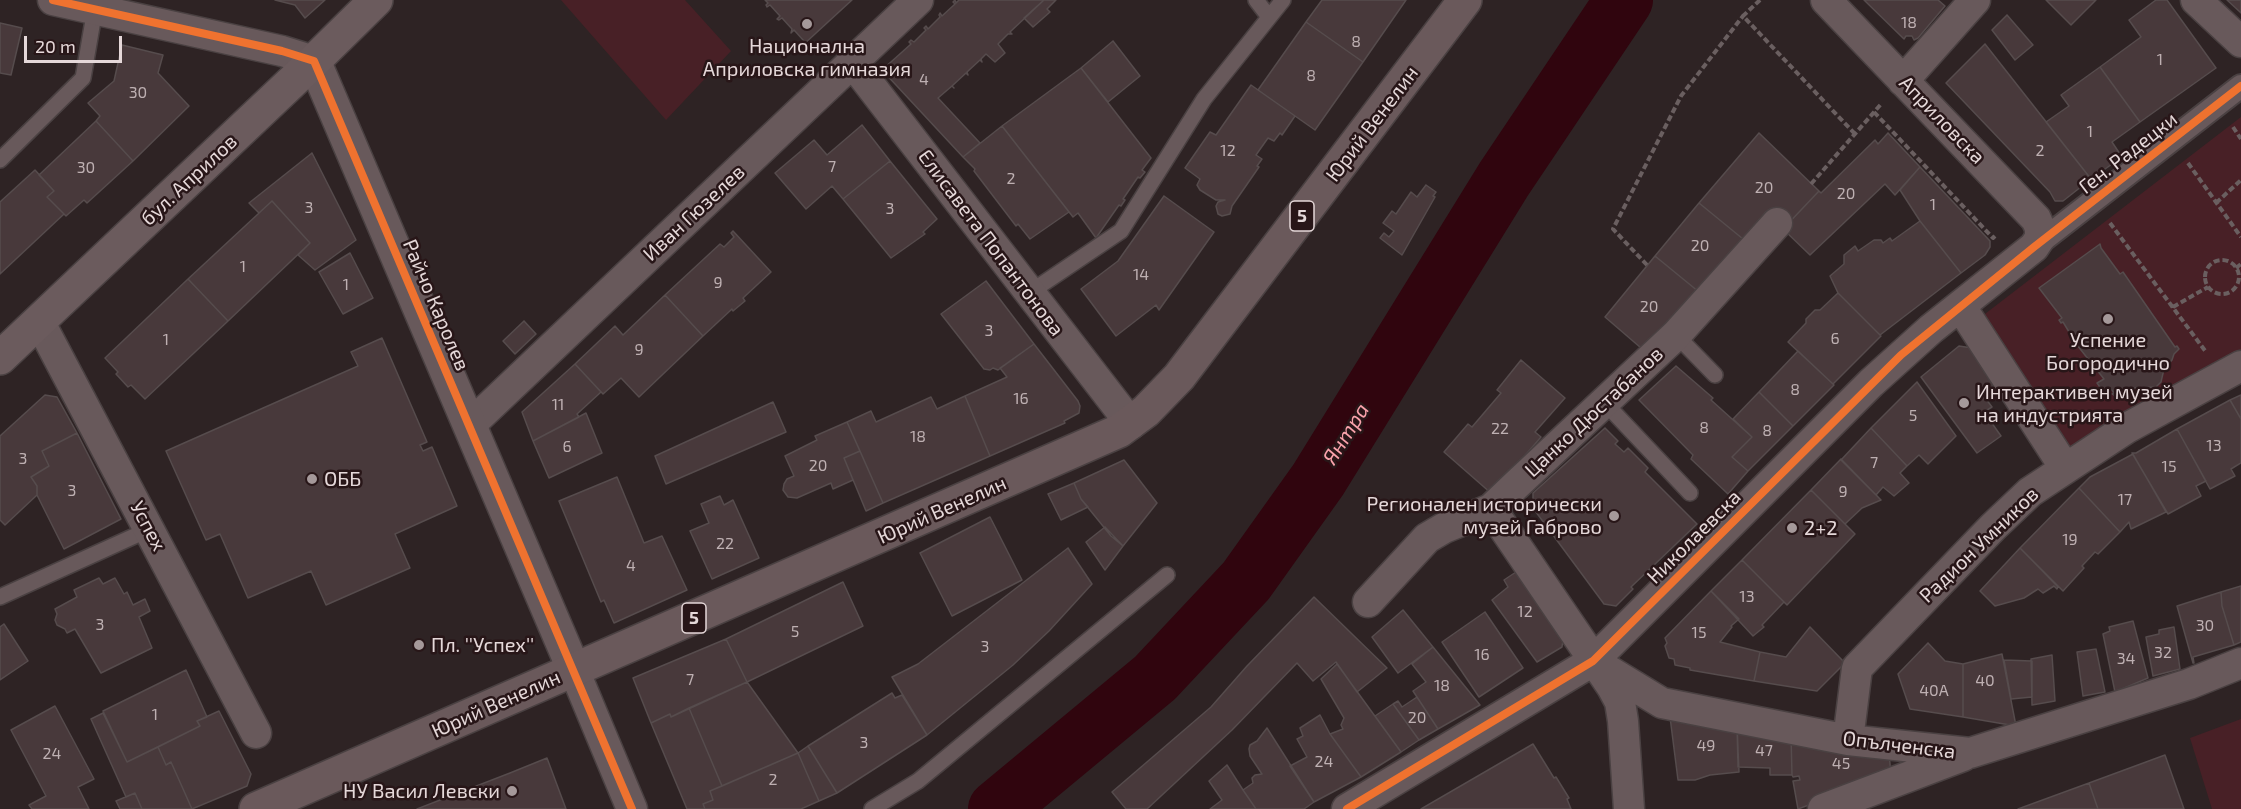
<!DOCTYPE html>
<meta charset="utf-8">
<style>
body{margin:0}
#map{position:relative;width:2241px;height:809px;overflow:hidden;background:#2e2324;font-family:"Exo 2",sans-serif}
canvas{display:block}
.scale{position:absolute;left:24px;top:36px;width:98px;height:27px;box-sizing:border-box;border:3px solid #e5d8d9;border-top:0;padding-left:8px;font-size:18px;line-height:21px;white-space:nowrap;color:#e5d8d9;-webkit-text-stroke:4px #281618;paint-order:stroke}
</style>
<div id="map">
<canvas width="2241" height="809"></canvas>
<div class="scale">20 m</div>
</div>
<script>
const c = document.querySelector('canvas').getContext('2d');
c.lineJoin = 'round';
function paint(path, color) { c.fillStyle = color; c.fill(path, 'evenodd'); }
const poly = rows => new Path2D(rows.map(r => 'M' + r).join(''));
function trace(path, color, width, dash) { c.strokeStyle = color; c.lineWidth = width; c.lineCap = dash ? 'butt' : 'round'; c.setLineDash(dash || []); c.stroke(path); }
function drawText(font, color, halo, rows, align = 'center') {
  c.font = font + ' "Exo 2",sans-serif'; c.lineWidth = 5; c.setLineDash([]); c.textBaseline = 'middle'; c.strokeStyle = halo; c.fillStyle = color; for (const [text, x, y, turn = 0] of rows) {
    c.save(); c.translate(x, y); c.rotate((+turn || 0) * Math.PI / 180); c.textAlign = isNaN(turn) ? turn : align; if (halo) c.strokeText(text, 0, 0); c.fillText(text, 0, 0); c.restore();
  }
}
const green = poly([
 [561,0,685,0,731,51,666,120],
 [2241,117,2241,366,2066,452,1981,317],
 [2241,719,2241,809,2212,809,2190,738]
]);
const river = poly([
 [997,809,1155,678,1246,581,1318,480,1504,179,1624,0]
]);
const building = poly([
 [275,0,325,0,305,18,295,5,275,0],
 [765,0,852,0,803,45,802,44,804,41,794,30,791,33,792,29,782,18,779,20,777,19,780,16,770,5,767,7,766,5,768,3,765,0],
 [955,0,956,3,959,0,1044,0,1010,32,1012,34,1008,34,998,44,1005,53,995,62,986,54,981,59,982,62,980,60,967,72,968,75,966,73,952,86,954,88,952,86,938,98,980,143,963,157,882,70,911,44,909,42,911,40,914,42,926,30,924,28,926,26,928,29,940,17,939,15,940,13,942,16,955,4,953,2,955,0],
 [1044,0,1056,0,1047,9,1050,12,1033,27,1024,18,1044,0],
 [1322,0,1406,0,1363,62,1306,22,1322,0],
 [1864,0,1938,0,1945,6,1918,38,1914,40,1912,36,1906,36,1904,39,1864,0],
 [2046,0,2096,0,2071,25,2046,0],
 [2156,0,2167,0,2216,68,2140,122,2100,67,2141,37,2129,20,2156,0],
 [2227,0,2241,0,2241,13,2240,12,2227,0],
 [2007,15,2033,45,2015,60,1992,30,2007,15],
 [1306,22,1363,62,1315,130,1258,90,1306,22],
 [0,23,22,28,11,75,0,73,0,23],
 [1113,41,1140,76,1108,102,1081,68,1113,41],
 [1985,44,2091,179,2063,201,2055,201,2050,192,1946,83,1985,44],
 [122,45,163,55,158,73,189,106,133,161,96,121,100,116,88,103,114,81,122,45],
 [2100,67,2140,122,2112,142,2122,157,2091,179,2046,122,2069,106,2061,95,2100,67],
 [1081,68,1151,158,1142,170,1145,172,1140,178,1138,177,1123,199,1125,200,1121,206,1119,205,1096,238,1078,213,1073,217,1002,126,1081,68],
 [1251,85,1295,116,1282,135,1280,133,1274,141,1268,138,1256,155,1262,159,1257,166,1259,167,1232,206,1230,214,1222,216,1218,214,1216,206,1218,202,1225,200,1216,200,1200,190,1197,185,1200,179,1185,168,1210,132,1216,135,1251,85],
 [96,121,133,161,87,203,84,200,66,216,47,197,54,191,39,175,96,121],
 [862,125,890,161,843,199,832,186,806,209,775,173,814,140,827,155,862,125],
 [1002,126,1069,212,1030,239,1018,224,1016,226,974,171,975,169,963,157,1002,126],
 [1759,133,1819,191,1783,229,1766,212,1743,239,1699,203,1759,133],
 [1888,133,1920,167,1895,195,1885,184,1810,255,1783,229,1819,191,1821,193,1875,140,1878,144,1888,133],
 [312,153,356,240,315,270,298,255,310,243,272,201,259,213,249,203,312,153],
 [890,161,937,219,923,232,925,234,891,258,843,199,890,161],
 [1920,167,1990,241,1990,247,1985,255,1961,273,1920,221,1900,190,1920,167],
 [35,170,54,191,47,197,64,214,0,274,0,202,35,170],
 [1426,185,1436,192,1433,196,1435,197,1402,255,1380,238,1384,233,1389,237,1394,231,1383,223,1392,211,1396,214,1411,192,1417,197,1426,185],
 [1164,196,1214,232,1159,310,1156,305,1116,336,1081,289,1118,261,1164,196],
 [272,201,310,243,228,321,188,279,272,201],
 [1699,203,1743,239,1699,292,1655,256,1699,203],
 [1920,221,1961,273,1880,335,1838,293,1830,276,1844,264,1844,255,1855,246,1858,251,1874,240,1881,240,1883,243,1890,238,1892,241,1920,221],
 [733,231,771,272,743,298,745,301,733,311,732,309,703,336,665,295,720,244,724,247,734,237,731,233,733,231],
 [2100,244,2101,248,2120,274,2123,272,2175,347,2177,346,2179,349,2174,354,2172,360,2164,369,2161,382,2156,387,2135,388,2128,394,2121,392,2115,396,2112,394,2114,393,2111,389,2105,394,2097,383,2104,379,2077,345,2063,322,2061,323,2059,320,2062,318,2039,288,2100,244],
 [350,253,373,298,343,314,319,272,350,253],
 [1655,256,1699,292,1648,354,1605,317,1655,256],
 [188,279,228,321,145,399,131,385,128,387,116,374,118,372,105,358,188,279],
 [986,281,1034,344,998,370,993,368,990,370,984,369,941,314,986,281],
 [1838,293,1881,336,1833,384,1788,342,1806,323,1806,319,1815,310,1820,310,1838,293],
 [665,295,703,336,639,397,621,378,603,394,575,364,615,326,623,335,665,295],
 [524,321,536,334,515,354,503,341,524,321],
 [382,338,427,442,420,445,423,451,432,447,457,506,395,534,410,568,326,605,311,571,248,598,220,534,206,540,166,451,358,366,351,352,382,338],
 [1034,344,1078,401,1080,406,1079,413,1064,421,1065,423,990,456,965,396,1007,377,1000,368,1034,344],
 [1959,346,1972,348,2001,388,1986,399,1992,407,1984,412,2001,436,1977,453,1921,377,1959,346],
 [1798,351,1834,385,1793,426,1759,392,1798,351],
 [1521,360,1565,398,1535,432,1541,437,1492,494,1444,452,1468,424,1472,427,1501,393,1497,390,1521,360],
 [575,364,601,392,577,414,579,417,533,441,522,412,575,364],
 [1676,366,1713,398,1711,400,1752,437,1732,457,1748,471,1728,494,1691,459,1693,455,1639,400,1676,366],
 [1917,382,1956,436,1928,464,1919,455,1907,466,1871,428,1917,382],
 [1759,392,1793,426,1748,471,1732,457,1752,437,1733,419,1759,392],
 [45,395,57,397,77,433,42,451,49,466,31,477,37,486,37,495,5,525,0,520,0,436,45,395],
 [2241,395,2241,419,2230,400,2241,395],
 [965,396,990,456,883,503,847,422,871,411,876,422,931,397,937,409,965,396],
 [2230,400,2241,419,2241,463,2231,469,2235,476,2210,489,2177,429,2230,400],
 [773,402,786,432,666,484,655,456,773,402],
 [586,413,602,453,549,478,533,441,586,413],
 [847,422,860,451,844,458,853,480,833,489,831,483,797,498,788,497,783,490,784,484,787,479,794,476,785,456,817,440,815,436,847,422],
 [1605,428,1618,441,1615,444,1624,452,1628,448,1648,468,1645,472,1697,524,1631,587,1633,589,1616,606,1604,604,1533,508,1533,493,1605,428],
 [1871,428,1907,466,1900,473,1909,483,1894,496,1883,487,1876,495,1841,460,1871,428],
 [2177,429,2206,481,2196,486,2201,496,2168,514,2132,453,2136,453,2177,429],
 [77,433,121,519,64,549,37,495,37,486,31,477,49,466,42,451,77,433],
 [860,451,883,503,866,511,844,458,860,451],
 [2133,454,2166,512,2131,529,2129,522,2120,532,2079,488,2090,477,2133,454],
 [1841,459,1881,500,1862,508,1845,524,1811,490,1841,459],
 [1124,460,1157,503,1123,546,1111,536,1081,499,1074,483,1124,460],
 [617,477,644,543,662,536,687,590,614,623,604,600,601,602,559,501,617,477],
 [1074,483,1081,499,1088,507,1061,520,1048,494,1074,483],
 [2079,488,2120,532,2098,554,2095,552,2082,566,2084,568,2063,591,2020,548,2079,488],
 [1811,490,1855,534,1787,605,1742,560,1811,490],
 [720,496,724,505,733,500,759,558,712,579,690,531,709,523,701,504,720,496],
 [990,517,1022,580,952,616,920,553,990,517],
 [1105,527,1123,546,1105,570,1086,542,1105,527],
 [1068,548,1092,584,1049,631,1013,665,927,735,892,677,918,664,1068,548],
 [2020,548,2058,587,2057,589,2054,586,2043,593,2038,589,2024,598,1995,606,1980,591,2020,548],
 [1742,560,1784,602,1762,625,1764,627,1753,636,1711,591,1742,560],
 [1519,570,1564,633,1562,647,1537,662,1492,600,1508,587,1504,580,1519,570],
 [99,578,103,584,115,578,124,594,127,592,133,605,145,599,150,611,139,617,152,648,101,673,75,629,67,633,65,629,57,625,55,620,57,614,55,609,77,597,74,590,99,578],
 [843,582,863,626,747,682,726,639,843,582],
 [2241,586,2241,642,2234,645,2222,606,2221,592,2241,586],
 [1711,591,1739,619,1731,626,1732,627,1720,642,1760,652,1754,681,1690,670,1690,668,1675,665,1674,659,1669,658,1665,646,1667,643,1665,638,1711,591],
 [2221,592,2222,606,2234,645,2193,657,2194,663,2193,663,2177,606,2221,592],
 [1314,597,1387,668,1357,692,1336,662,1313,681,1297,663,1232,730,1147,809,1126,809,1112,792,1211,707,1247,666,1314,597],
 [1403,610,1433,647,1398,673,1372,637,1403,610],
 [1485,612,1523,668,1479,697,1442,642,1485,612],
 [2133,621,2148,678,2115,692,2103,634,2110,631,2109,627,2133,621],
 [4,624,28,661,0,680,0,627,4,624],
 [1810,627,1845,663,1817,691,1754,681,1760,652,1786,657,1810,627],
 [2174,627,2180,669,2153,676,2146,637,2159,634,2159,630,2174,627],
 [726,639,747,682,671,717,670,714,651,723,633,678,726,639],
 [1928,643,1945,661,1963,664,1963,717,1910,709,1898,674,1928,643],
 [1433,647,1480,705,1438,729,1413,691,1426,682,1412,664,1433,647],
 [2096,649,2105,692,2083,696,2077,652,2096,649],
 [2002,654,2016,726,1963,717,1963,664,2002,654],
 [2052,655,2055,701,2032,705,2031,659,2052,655],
 [2004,660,2032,661,2032,697,2011,699,2004,660],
 [1337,664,1401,752,1361,777,1330,734,1343,729,1341,725,1344,718,1321,679,1337,664],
 [186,670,207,717,197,721,200,726,127,762,103,711,186,670],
 [747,682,798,753,722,786,689,708,747,682],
 [892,693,895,698,902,695,927,735,837,793,808,746,892,693],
 [1417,697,1438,729,1419,740,1393,704,1398,701,1402,707,1417,697],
 [1393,704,1419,740,1401,752,1375,716,1393,704],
 [55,706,94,779,78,787,89,809,32,809,29,805,46,796,11,730,55,706],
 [689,708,722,786,710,791,713,800,703,804,705,809,687,809,651,723,670,714,671,717,689,708],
 [219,711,251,774,247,786,192,809,171,762,166,765,158,747,200,726,197,721,219,711],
 [103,713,127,762,158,747,166,765,171,762,192,809,142,809,135,793,126,797,91,719,103,713],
 [1320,715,1330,734,1361,777,1314,802,1290,766,1307,757,1297,739,1303,736,1300,728,1320,715],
 [1670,717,1737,725,1739,772,1710,775,1695,780,1678,780,1670,717],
 [1737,725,1791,735,1792,775,1770,775,1770,768,1738,767,1737,725],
 [1267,728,1314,802,1304,809,1256,809,1243,790,1253,783,1252,778,1255,775,1262,774,1250,756,1249,749,1250,745,1257,741,1267,728],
 [1791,735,1889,753,1891,775,1798,809,1793,781,1800,780,1799,776,1793,777,1792,775,1791,735],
 [1533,744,1554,778,1556,777,1569,798,1567,799,1571,809,1421,809,1533,744],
 [808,746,837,793,819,801,798,753,808,746],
 [798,753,819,801,801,809,705,809,703,804,713,800,710,791,798,753],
 [2165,755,2184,809,2098,809,2089,783,2165,755],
 [547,758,566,809,417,809,510,773,547,758],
 [1227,765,1243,790,1256,809,1210,809,1222,800,1209,781,1227,765],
 [2089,783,2098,809,2018,809,2089,783],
 [135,793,142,809,120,809,116,801,135,793]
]);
const path = poly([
 [1760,0,1743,16,1855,134],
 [1874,112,1993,238,1995,236],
 [2233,127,2241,139],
 [2188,163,2241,237],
 [1811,184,1882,103],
 [2216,203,2241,180],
 [2110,223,2206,352],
 '2205 277a17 17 0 1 1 34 0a17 17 0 1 1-34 0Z',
 [1647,265,1613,229,1681,96,1743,16],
 [2236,268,2241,264],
 [2173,307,2208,287]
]);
const service = poly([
 [1256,0,1269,17],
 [0,160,83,78,95,9],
 [1029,293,1121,231,1204,99,1283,0],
 [1676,335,1715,375],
 [1604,402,1690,493],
 [0,597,150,529],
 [872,809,918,781,1167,575]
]);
const pedestrian = poly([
 [2034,247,2241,86]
]);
const minor = poly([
 [53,0,282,51,314,61],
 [2196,0,2241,42],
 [853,63,1131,424],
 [1903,81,1975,0],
 [1961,307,2065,468],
 [39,321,256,733],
 [469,426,918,0],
 [1491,509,1612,687,1620,702,1623,721,1629,809],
 [1368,602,1427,538,1444,528,1491,509,1515,486,1676,335,1777,223],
 [1593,661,1662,703,1848,740,1970,753,2189,684,2241,663],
 [574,670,632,809],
 [1848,740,1857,668,1993,527,2030,492,2127,428,2241,366],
 [1347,809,1593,661,1871,383,1931,329,2034,247,2040,238,2040,228,2036,219,1826,0],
 [1823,809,1963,756]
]);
const tertiary = poly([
 [314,61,574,670]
]);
const secondary = poly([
 [0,358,314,61,376,0]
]);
const primary = poly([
 [256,809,1119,431,1146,411,1179,377,1465,0]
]);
const cycleway = poly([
 [53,0,282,51,314,61,632,809],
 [1347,809,1593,661,1901,355,2034,247,2241,86]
]);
const markers = [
 [807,24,6,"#a5999a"],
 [2108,319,6,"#a5999a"],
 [1964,403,6,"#a5999a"],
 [312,479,6,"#a5999a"],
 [1614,516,6,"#a5999a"],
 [1792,528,6,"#a5999a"],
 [419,645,6,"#a5999a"],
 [512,791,6,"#a5999a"]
];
const numberNames = [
 ["18",1909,23],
 ["8",1356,42],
 ["1",2160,60],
 ["8",1311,76],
 ["4",924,80],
 ["30",138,93],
 ["1",2090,132],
 ["12",1228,151],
 ["2",2040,151],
 ["7",832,167],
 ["30",86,168],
 ["2",1011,179],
 ["20",1764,188],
 ["20",1846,194],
 ["1",1933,205],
 ["3",309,208],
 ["3",890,209],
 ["20",1700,246],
 ["1",243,267],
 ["14",1141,275],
 ["9",718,283],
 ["1",346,285],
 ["20",1649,307],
 ["3",989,331],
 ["6",1835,339],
 ["1",166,340],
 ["9",639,350],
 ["8",1795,390],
 ["16",1021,399],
 ["11",558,405],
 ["5",1913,416],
 ["8",1704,428],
 ["22",1500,429],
 ["8",1767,431],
 ["18",918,437],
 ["13",2214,446],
 ["6",567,447],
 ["3",23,459],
 ["7",1874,463],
 ["20",818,466],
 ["15",2169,467],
 ["3",72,491],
 ["9",1843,492],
 ["17",2125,500],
 ["19",2070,540],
 ["22",725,544],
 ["4",631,566],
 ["13",1747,597],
 ["12",1525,612],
 ["3",100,625],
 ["30",2205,626],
 ["5",795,632],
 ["15",1699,633],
 ["3",985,647],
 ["32",2163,653],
 ["16",1482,655],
 ["34",2126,659],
 ["7",690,680],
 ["40",1985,681],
 ["18",1442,686],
 ["40А",1934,691],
 ["1",155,715],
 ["20",1417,718],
 ["3",864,743],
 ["49",1706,746],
 ["47",1764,751],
 ["24",52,754],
 ["24",1324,762],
 ["45",1841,764],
 ["2",773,780]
];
const shields = [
 [1302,216,24],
 [694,618,24]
];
const shieldNames = [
 ["5",1302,216],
 ["5",694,618]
];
const poiNames = [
 ["Национална",807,46,"center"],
 ["Априловска гимназия",807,69,"center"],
 ["Успение",2108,340,"center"],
 ["Богородично",2108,363,"center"],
 ["Интерактивен музей",1976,392],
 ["на индустрията",1976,415],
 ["ОББ",324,479],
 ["Регионален исторически",1602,504,"right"],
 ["музей Габрово",1602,527,"right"],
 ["2+2",1804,528],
 ["Пл. ''Успех''",431,645],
 ["НУ Васил Левски",500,791,"right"]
];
const streetNames = [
 ["Априловска",1942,120,46],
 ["Юрий Венелин",1372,124,-53],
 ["Ген. Радецки",2128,153,-38],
 ["бул. Априлов",189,180,-43],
 ["Иван Гюзелев",694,213,-43],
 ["Елисавета Попантонова",991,243,53],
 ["Райчо Каролев",436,305,67],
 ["Цанко Дюстабанов",1594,412,-43],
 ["Юрий Венелин",942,510,-24],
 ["Успех",148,526,62],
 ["Николаевска",1694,537,-45],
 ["Радион Умников",1979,545,-44],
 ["Юрий Венелин",496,704,-24],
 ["Опълченска",1899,745,7]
];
const waterNames = [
 ["Янтра",1346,434,-58]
];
paint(green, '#482026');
trace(river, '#30050e', 58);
paint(building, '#48393b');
trace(building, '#564c4d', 1.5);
trace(service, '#4a4142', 18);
trace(pedestrian, '#4a4142', 26);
trace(minor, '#4a4142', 33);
trace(tertiary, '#4a4142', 36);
trace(secondary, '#4a4142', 36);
trace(primary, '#4a4142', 36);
trace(path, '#6a5f60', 4, [6, 3]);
trace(service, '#68595b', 15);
trace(pedestrian, '#68595b', 22);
trace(minor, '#68595b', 30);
trace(tertiary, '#68595b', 33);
trace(secondary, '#6b5b5d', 33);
trace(primary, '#6a595b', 33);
trace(cycleway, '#ef722f', 8);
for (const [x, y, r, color] of markers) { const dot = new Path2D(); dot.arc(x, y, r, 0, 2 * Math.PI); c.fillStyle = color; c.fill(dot); trace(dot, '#281618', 2); }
drawText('16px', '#beb0b2', null, numberNames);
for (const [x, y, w] of shields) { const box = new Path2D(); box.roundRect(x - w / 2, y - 15, w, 30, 4.5); c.fillStyle = '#281618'; c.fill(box); trace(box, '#e5d8d9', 1.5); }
drawText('bold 18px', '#e5d8d9', null, shieldNames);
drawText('20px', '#e5d8d9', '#281618', poiNames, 'left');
drawText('20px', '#e5d8d9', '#281618', streetNames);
drawText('italic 21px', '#f9a2ab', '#281618', waterNames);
</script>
